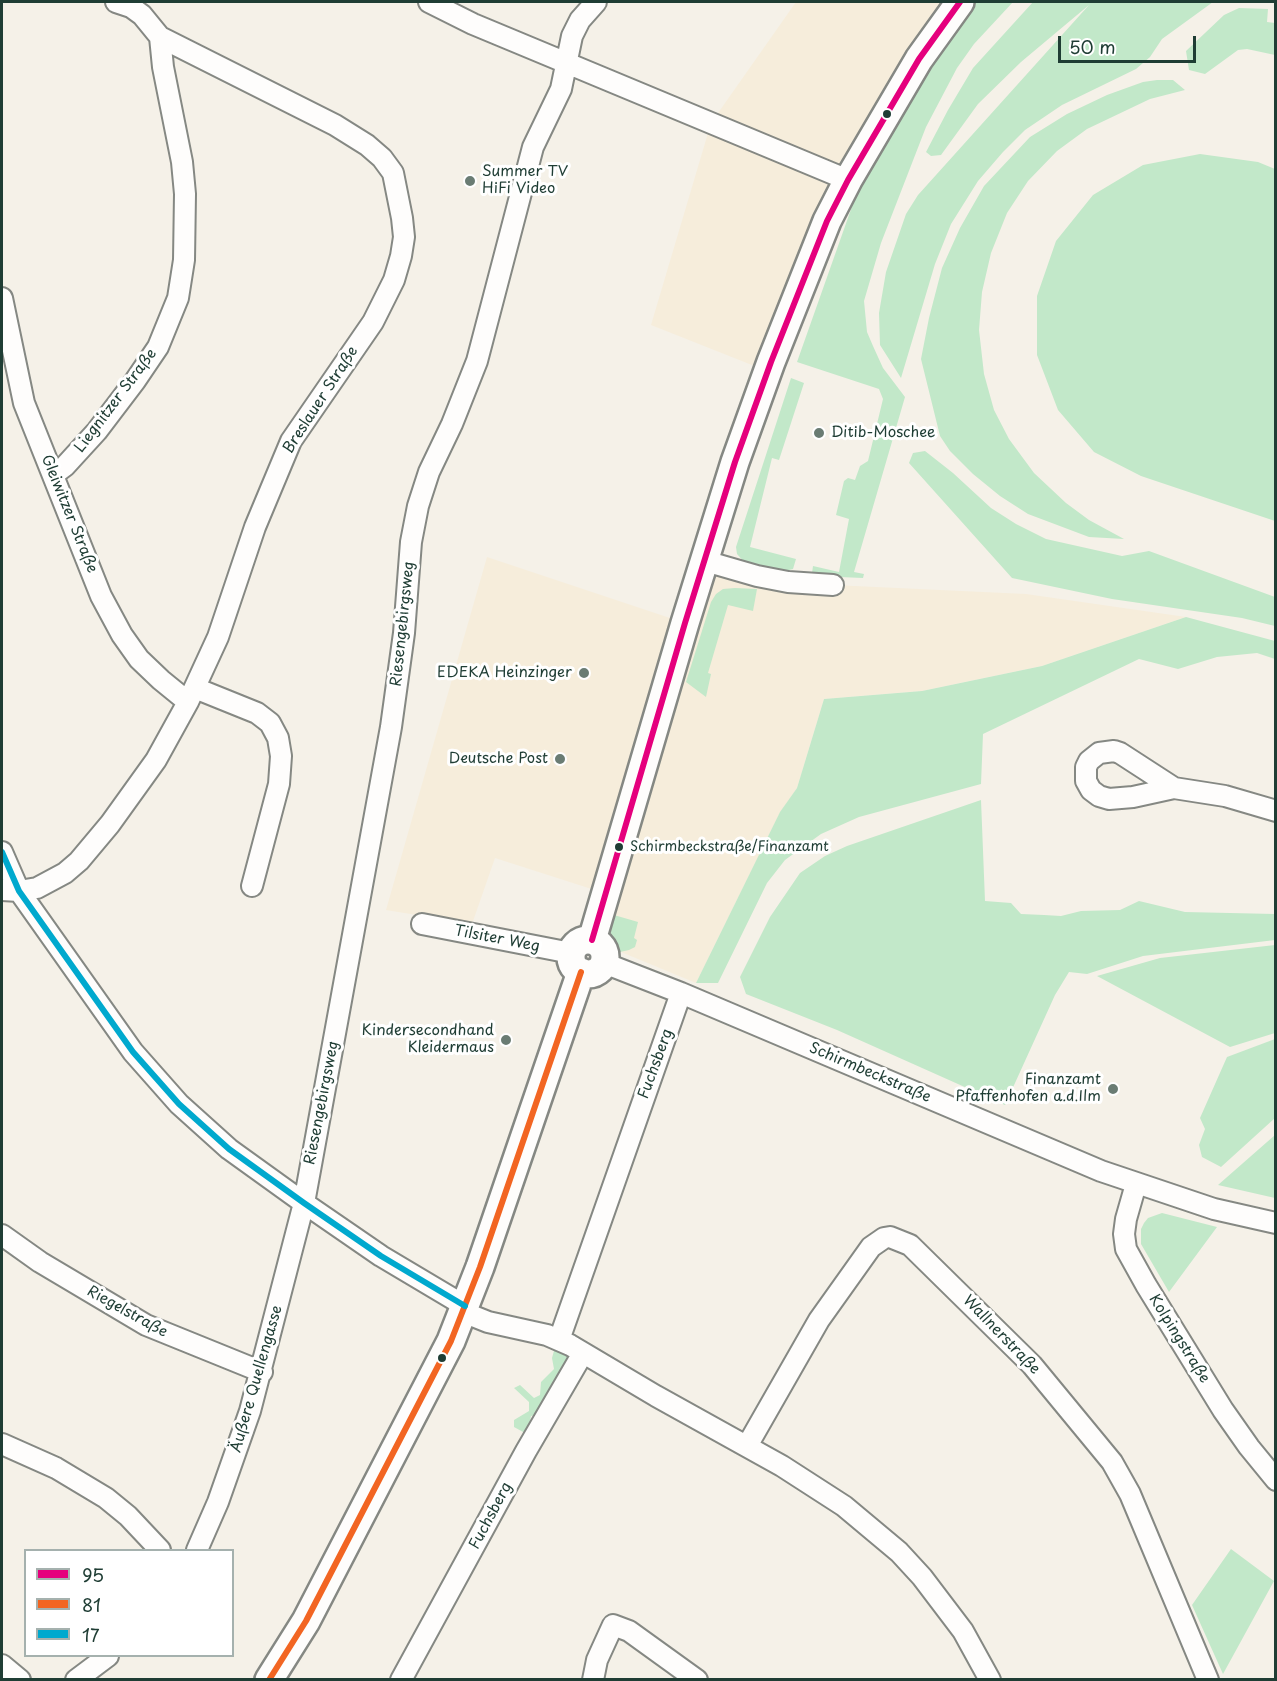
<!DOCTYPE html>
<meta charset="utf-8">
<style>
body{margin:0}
#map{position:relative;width:1277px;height:1681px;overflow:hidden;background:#f5f1e8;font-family:"Playpen Sans",sans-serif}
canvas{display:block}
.frame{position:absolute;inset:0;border:3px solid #1f3d34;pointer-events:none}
.legend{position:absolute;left:24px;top:1549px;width:210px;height:108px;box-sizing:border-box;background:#fff;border:2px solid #a5b1ae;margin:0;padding:8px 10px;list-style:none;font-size:18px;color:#1f3d34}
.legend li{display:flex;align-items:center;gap:12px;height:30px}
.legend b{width:30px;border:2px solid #a5b1ae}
.scale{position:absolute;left:1058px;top:36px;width:138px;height:27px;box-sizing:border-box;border:3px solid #1f3d34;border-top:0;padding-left:8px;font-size:18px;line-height:21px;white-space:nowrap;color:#1f3d34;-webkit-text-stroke:4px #fff;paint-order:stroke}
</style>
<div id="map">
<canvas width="1277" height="1681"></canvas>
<div class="frame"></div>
<ul class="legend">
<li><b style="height:8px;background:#e5007d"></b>95</li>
<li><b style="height:8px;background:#f26522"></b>81</li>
<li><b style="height:8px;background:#00a9ce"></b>17</li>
</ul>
<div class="scale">50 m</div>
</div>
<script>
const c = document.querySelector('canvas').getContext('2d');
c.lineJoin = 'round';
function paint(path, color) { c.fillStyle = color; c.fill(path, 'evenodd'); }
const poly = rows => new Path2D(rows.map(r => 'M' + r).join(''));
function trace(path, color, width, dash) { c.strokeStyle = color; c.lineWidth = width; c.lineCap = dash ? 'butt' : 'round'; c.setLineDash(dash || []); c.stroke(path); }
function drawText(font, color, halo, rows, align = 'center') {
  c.font = font + ' "Playpen Sans",sans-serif'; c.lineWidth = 6; c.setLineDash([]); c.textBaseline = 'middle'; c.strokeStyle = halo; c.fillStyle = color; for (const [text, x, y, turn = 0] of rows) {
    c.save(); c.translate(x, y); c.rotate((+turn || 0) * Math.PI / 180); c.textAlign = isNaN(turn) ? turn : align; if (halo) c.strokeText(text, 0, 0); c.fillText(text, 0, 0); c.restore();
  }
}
const built = poly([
 [796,2,957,2,919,59,767,371,651,325,711,123],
 [487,557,685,623,705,561,833,585,1026,594,1186,617,1042,666,922,691,824,699,797,788,780,813,696,983,592,940,604,893,495,858,472,924,386,910]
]);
const green = poly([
 [976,2,1013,2,974,44,957,68,926,127,881,243,864,301,867,332,873,346,883,368,905,397,854,572,864,574,863,578,816,576,812,573,813,566,839,572,849,519,836,515,844,481,848,478,855,480,860,466,868,461,883,399,879,389,797,362,855,198,910,99,967,12],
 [1033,2,1213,2,1162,39,1150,57,1136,69,1062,105,1025,130,1003,152,978,181,951,224,935,264,901,378,880,345,879,313,886,272,906,214,918,195,1089,5,1021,62,978,104,941,155,931,156,926,152,948,110,973,68],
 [1239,8,1268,9,1267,22,1275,23,1275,55,1247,49,1238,50,1205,74,1189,70,1186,51,1224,15],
 [1157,80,1173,80,1185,90,1150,99,1087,129,1057,151,1028,181,1007,213,991,253,982,292,979,330,984,374,994,410,1009,439,1034,473,1066,503,1089,520,1124,539,1089,537,1028,514,1000,496,973,474,950,451,940,436,921,359,929,318,942,268,960,228,984,186,1030,137,1067,114,1107,95,1143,82],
 [1200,154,1258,162,1275,169,1275,521,1141,476,1094,452,1058,410,1037,355,1037,296,1056,241,1093,195,1143,165],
 [791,378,804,383,779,460,772,458,750,547,796,559,793,569,785,571,745,563,737,554,736,547],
 [925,451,953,473,991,508,1016,524,1046,539,1122,556,1149,551,1275,597,1275,626,1242,618,1112,599,1012,578,909,463,913,453],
 [735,588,757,589,753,611,728,605,708,673,711,674,706,697,686,682,711,602,716,594,723,589],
 [1186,617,1275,641,1275,659,1257,653,1217,657,1178,669,1139,659,983,734,981,784,859,817,821,834,785,860,767,883,718,983,696,983,780,812,797,788,824,699,922,691,1042,666],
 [981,800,985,901,1011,903,1021,914,1044,915,1061,916,1081,911,1120,910,1139,901,1185,912,1275,914,1275,940,1143,956,1087,974,1069,972,1055,995,1005,1105,837,1030,746,994,740,977,770,917,800,873,825,856,847,846],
 [614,915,638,922,634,938,637,940,635,947,629,950,620,952,613,944,610,937],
 [1275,945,1275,1033,1230,1047,1097,976,1160,958],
 [1275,1039,1275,1118,1221,1167,1202,1157,1199,1145,1205,1129,1200,1118,1227,1057],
 [1275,1135,1275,1198,1218,1185],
 [1162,1213,1217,1227,1169,1292,1141,1244,1141,1229,1144,1223,1148,1218],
 [555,1347,570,1353,569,1365,544,1399,547,1407,539,1415,531,1416,528,1434,525,1433,514,1427,514,1420,529,1411,529,1402,514,1388,520,1385,534,1398,540,1395,541,1382,554,1369,552,1358],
 [1231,1549,1274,1581,1223,1674,1192,1605]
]);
const street = poly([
 [429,2,473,24,848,180],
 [2,298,24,403,101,596,122,635,139,659,161,680,188,702],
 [53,475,65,466,97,431,135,381,158,347,178,298,184,260,185,194,182,162,163,67,160,37],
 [705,561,757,576,788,582,833,585],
 [195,688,257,713,270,723,278,738,281,756,279,784,252,886],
 [1174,788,1133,797,1109,799,1099,796,1091,790,1086,781,1086,767,1089,761,1099,753,1114,751,1120,753,1174,788,1225,796,1276,811],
 [2,852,19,891,133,1052,179,1104,229,1149,304,1203,381,1256,465,1306],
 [2,890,19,891,37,888,65,873,79,861,110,824,156,760,188,702,218,637,255,527,291,441,373,322,394,280,401,256,404,237,402,218,393,173,382,158,367,145,335,125,160,37,142,15,131,7,116,2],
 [422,924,571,953],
 [604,963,681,993,1101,1171,1214,1209,1276,1223],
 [1136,1184,1126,1219,1124,1234,1126,1249,1146,1285,1223,1410,1249,1447,1276,1480],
 [2,1235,40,1262,146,1325,262,1372],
 [463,1312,488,1322,547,1335,570,1345,656,1396,782,1466,844,1506,899,1552,922,1577,963,1631,990,1680],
 [559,1340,681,993],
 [2,1444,56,1468,106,1498,128,1516,160,1550],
 [747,1446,819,1320,871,1247,884,1238,890,1237,910,1245,1032,1365,1112,1462,1130,1494,1208,1680],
 [197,1550,218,1502,250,1411,304,1203,391,727,404,633,411,542,418,506,429,472,452,424,477,361,533,147,561,89,572,36,580,20,596,2],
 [2,1665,20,1680],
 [76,1680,108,1656],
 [401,1680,526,1451,583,1353],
 [593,1680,597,1660,613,1625,629,1631,697,1680]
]);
const secondary = poly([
 [592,940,685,623,735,462,771,362,827,221,848,180,919,59,960,2],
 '571 957a17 17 0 1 1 34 0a17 17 0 1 1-34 0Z',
 [269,1680,306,1621,451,1341,480,1267,581,972]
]);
const bus1 = poly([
 [592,940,685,623,735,462,771,362,827,221,848,180,919,59,960,2]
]);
const bus2 = poly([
 [269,1680,306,1621,451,1341,480,1267,581,972]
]);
const bus3 = poly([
 [2,852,19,891,133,1052,179,1104,229,1149,304,1203,381,1256,465,1306]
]);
const markers = [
 [887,114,5,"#1f3d34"],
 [470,181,6,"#6a7c73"],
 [819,433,6,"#6a7c73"],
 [584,673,6,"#6a7c73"],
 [560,759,6,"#6a7c73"],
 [619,847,5,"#1f3d34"],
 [506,1040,6,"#6a7c73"],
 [1113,1089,6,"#6a7c73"],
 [442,1358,5,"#1f3d34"]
];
const busNames = [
 ["Schirmbeckstraße/Finanzamt",630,847]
];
const poiNames = [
 ["Summer TV",482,172,"left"],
 ["HiFi Video",482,189,"left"],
 ["Ditib-Moschee",831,433,"left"],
 ["EDEKA Heinzinger",572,673],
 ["Deutsche Post",548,759],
 ["Kindersecondhand",494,1031],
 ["Kleidermaus",494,1048],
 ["Finanzamt",1101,1080],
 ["Pfaffenhofen a.d.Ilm",1101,1097]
];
const streetNames = [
 ["Breslauer Straße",321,400,-57],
 ["Liegnitzer Straße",116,401,-53],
 ["Gleiwitzer Straße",69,514,68],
 ["Riesengebirgsweg",403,624,-84],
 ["Tilsiter Weg",497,939,11],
 ["Fuchsberg",656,1064,-70],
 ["Schirmbeckstraße",870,1073,23],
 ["Riesengebirgsweg",322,1103,-79],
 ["Riegelstraße",127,1312,29],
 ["Wallnerstraße",1001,1335,46],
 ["Kolpingstraße",1179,1339,58],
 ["Äußere Quellengasse",257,1379,-74],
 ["Fuchsberg",491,1516,-62]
];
paint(built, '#f6eddb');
paint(green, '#c2e8c9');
trace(street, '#858883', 24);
trace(secondary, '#858883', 32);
trace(street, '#fefdfc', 20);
trace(secondary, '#fefdfc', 27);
trace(bus1, '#e5007d', 6);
trace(bus2, '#f26522', 6);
trace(bus3, '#00a9ce', 6);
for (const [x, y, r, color] of markers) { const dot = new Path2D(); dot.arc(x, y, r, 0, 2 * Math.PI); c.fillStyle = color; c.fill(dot); trace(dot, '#fff', 2); }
drawText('14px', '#1f3d34', '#fff', busNames, 'left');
drawText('15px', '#1f3d34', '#fff', poiNames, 'right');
drawText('15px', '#1f3d34', '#fff', streetNames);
</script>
